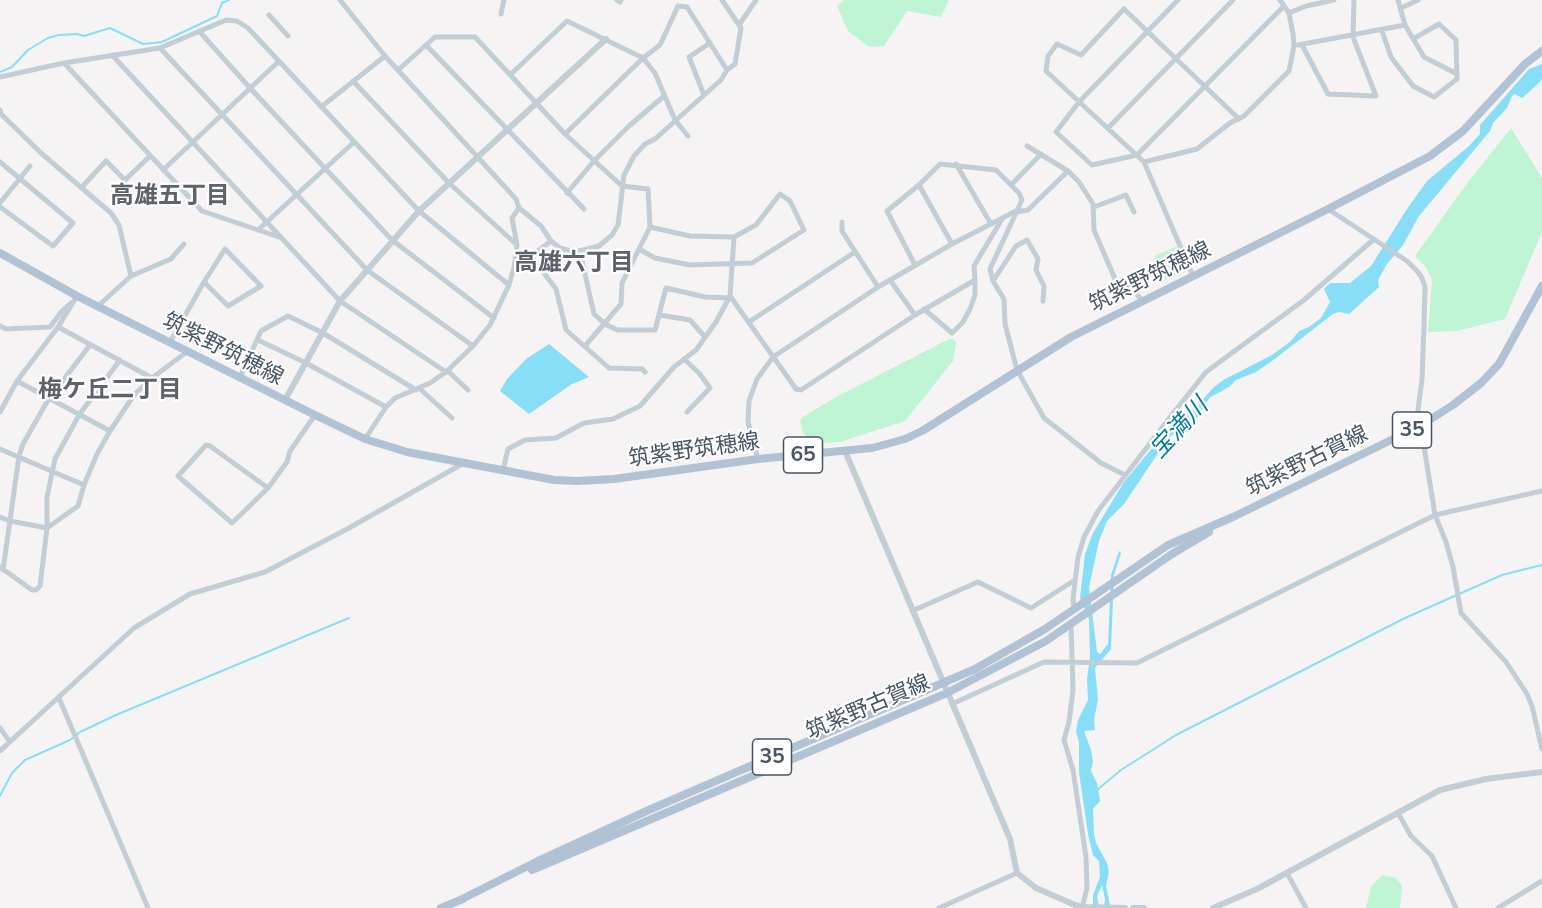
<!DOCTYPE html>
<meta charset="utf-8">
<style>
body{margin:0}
canvas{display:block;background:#f5f3f3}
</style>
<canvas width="1542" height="908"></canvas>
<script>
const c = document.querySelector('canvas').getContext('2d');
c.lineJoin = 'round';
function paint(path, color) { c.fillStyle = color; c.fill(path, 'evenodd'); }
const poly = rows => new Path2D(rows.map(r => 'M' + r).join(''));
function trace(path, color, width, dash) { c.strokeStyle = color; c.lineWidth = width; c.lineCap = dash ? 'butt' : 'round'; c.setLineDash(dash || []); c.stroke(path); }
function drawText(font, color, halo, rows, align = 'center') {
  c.font = font + ' Mulish,"Noto Sans JP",sans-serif'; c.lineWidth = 4.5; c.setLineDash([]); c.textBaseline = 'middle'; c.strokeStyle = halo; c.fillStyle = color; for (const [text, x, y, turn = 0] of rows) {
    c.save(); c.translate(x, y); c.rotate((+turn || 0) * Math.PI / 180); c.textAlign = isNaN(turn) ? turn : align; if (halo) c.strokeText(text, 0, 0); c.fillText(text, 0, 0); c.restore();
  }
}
const green = poly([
 [844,0,949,0,941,17,907,11,884,46,869,47,848,31,837,6],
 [1511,128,1542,178,1542,232,1505,319,1457,331,1428,332,1432,280,1426,267,1415,256,1468,182],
 [1178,246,1187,267,1184,272,1165,280,1154,256],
 [949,339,952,339,956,342,953,361,905,421,840,442,829,443,812,441,803,433,800,420,803,417,836,397],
 [1382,875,1396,878,1402,886,1400,908,1366,908,1371,887]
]);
const water = poly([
 [1542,64,1542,79,1539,83,1522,98,1515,94,1512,96,1507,108,1493,123,1490,131,1419,216,1403,245,1387,264,1378,280,1379,287,1349,314,1339,312,1333,314,1272,361,1256,372,1236,380,1229,387,1209,398,1197,418,1180,427,1167,440,1124,504,1107,521,1099,541,1089,587,1097,652,1100,654,1108,644,1111,575,1119,551,1121,553,1114,575,1111,649,1095,668,1098,699,1094,720,1095,730,1084,731,1091,750,1093,762,1091,771,1097,783,1100,801,1093,809,1094,834,1096,843,1107,863,1109,872,1106,886,1110,905,1109,908,1104,906,1105,899,1102,885,1097,896,1099,906,1093,908,1093,895,1100,877,1099,861,1093,855,1088,834,1079,772,1079,743,1076,731,1078,720,1088,700,1087,679,1090,657,1089,619,1080,598,1085,554,1093,533,1124,482,1177,418,1194,409,1214,387,1225,379,1272,355,1291,341,1299,331,1309,327,1321,318,1330,302,1324,289,1330,283,1350,283,1371,266,1407,209,1427,181,1469,146,1480,134,1480,125,1529,69],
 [549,344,589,377,572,384,529,414,500,391,507,379,526,359]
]);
const stream = poly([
 [0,72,12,67,28,50,48,38,59,35,77,34,84,36,110,28,143,44,162,42,217,16,222,3,229,0],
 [1097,790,1121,770,1176,735,1405,618,1502,575,1542,565],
 [0,796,12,773,25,760,70,740,80,732,116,715,349,618]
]);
const minor = poly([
 [340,0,385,56,516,199,519,208,541,226,551,241,560,248,575,252,599,246,612,235,618,225,624,175,634,156,645,144,655,139,721,80,727,70,735,64,741,28,722,0],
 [617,0,620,2,621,0],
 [1178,0,1079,102,1056,132,1092,165,1137,155,1284,6],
 [1398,0,1405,25,1424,57,1457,74],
 [1401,8,1418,0],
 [1289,13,1306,6,1334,0],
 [501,14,504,0],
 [269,15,288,36],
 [739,25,756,0],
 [199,31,250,88,392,240,494,318],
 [1382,31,1391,57,1413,86,1434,97,1457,79,1456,40,1439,24,1413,39],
 [426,45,584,209],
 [1298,45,1405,25],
 [1302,45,1328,94,1376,96,1353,37,1354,0],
 [160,48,367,270,473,346],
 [112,55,340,301,446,372],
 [64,63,202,211,279,237],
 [398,70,435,37,475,37,565,134,622,186,648,189,650,227,622,283,621,304,585,346],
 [510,75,567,21,643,58,655,73,675,120,688,136],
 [0,77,64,63,160,48,226,20,237,21,248,28,419,211,509,285],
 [353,81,449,183,517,245],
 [704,95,689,57,710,43],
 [321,107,385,56],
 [0,110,1,114,41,153,111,213,119,225,131,276,98,306],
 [1108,128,1233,0],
 [565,134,643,58,660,45,678,6,687,7,727,70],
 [1027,146,1068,171],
 [0,162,73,223,53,246,0,207],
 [1144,162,1197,149,1230,123,1244,116,1289,71,1294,46,1293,34,1289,13,1280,0],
 [956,164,991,224],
 [163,170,278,62],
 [919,185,952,244],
 [1011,185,1041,154],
 [81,188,106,161,125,180,150,156],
 [567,193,594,161,629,126,664,96],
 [0,203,30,166],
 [1094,207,1126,195,1134,212],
 [1328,209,1407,261,1418,272,1422,278,1425,287,1424,325,1422,380,1418,409,1435,515,1446,542,1453,567,1461,613,1506,662,1527,694,1532,706,1542,749],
 [1017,212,1028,210,1068,171,1079,182,1093,204,1094,230,1115,279,1128,285,1143,301],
 [842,222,842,231,878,287],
 [258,230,353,143],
 [551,241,531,256,556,289,566,330,609,368,642,369,645,372],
 [639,249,655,258,690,265,752,263,804,230,790,201,780,194,756,225,734,237,690,236,650,227],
 [580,252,594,314,605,324,617,330,655,330,666,288,705,297,729,298],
 [915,265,887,211,919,185,940,164,996,170,1019,193,1022,200,990,269,993,281,1004,299,1005,324,1017,370,1044,418,1101,463,1125,475],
 [514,268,527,259],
 [131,276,171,259,184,244],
 [1193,276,1144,162,1046,71,1048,56,1057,44,1081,55,1124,9,1239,119],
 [890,280,915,315],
 [993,281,1016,246,1027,240,1038,259,1036,270,1044,286,1043,301],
 [730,296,796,389,801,390,915,315,975,280,974,266,1002,219],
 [924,309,952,333,963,322,970,309,975,295,975,280],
 [659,315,690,320,705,337],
 [749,322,855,252],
 [0,326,6,329,50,327,62,311,71,303],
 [58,327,152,378],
 [258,340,306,363,386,407],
 [170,342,204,282,225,249,261,286,228,306,204,282],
 [684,359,699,373,710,388,687,412],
 [448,371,468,390],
 [240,377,261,331,288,316,323,333,416,390],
 [17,381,110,431],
 [419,388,452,418],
 [0,412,17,381,58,327,77,296],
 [365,439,386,407,395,398,430,383,446,372,473,346,490,325,509,285,514,268,517,245,512,218,519,208],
 [0,449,84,485],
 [758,459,748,422,749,401,757,379,773,357,878,287,952,244,1018,210],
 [503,470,508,449,525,440,556,438,584,423,613,419,640,406,674,367,696,350,716,322,730,296,734,237],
 [268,488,232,523,178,476,206,445,210,446,268,488,287,462,290,451,315,415],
 [0,517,10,521,47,528,78,506,84,485,97,454,110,431,134,395,152,378,188,351],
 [0,567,32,590,36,590,40,586,47,528,47,497,55,459,79,415,120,360],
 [3,570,19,456,23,444,48,400,90,345],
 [1074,610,1073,599,1078,557,1084,537,1098,511,1171,416,1206,372,1304,300,1373,240],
 [912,611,978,582,1031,608,1075,580],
 [1071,625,1073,690,1069,722,1064,740,1073,770,1086,857,1087,888,1082,908],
 [59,698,148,908],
 [952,704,1044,662,1137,663,1435,515,1542,491],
 [0,728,10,742],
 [0,751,134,628,190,594,265,572,349,528,464,463],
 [1398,813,1411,836,1432,856,1456,908],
 [1287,873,1306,908],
 [939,908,1017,873],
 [1498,908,1542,881]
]);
const tertiary = poly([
 [285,400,340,301,419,211,606,39],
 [845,451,1010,839,1017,873,1036,888,1075,905,1083,907,1125,908],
 [1133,908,1144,908],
 [1213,908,1257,889,1440,790,1486,779,1542,772]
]);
const primary = poly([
 [0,253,77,296,315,415,365,439,407,452,554,480,578,481,614,479,758,459,872,448,905,439,922,431,1071,337,1328,209,1430,156,1463,131,1525,64,1542,51],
 [532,870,947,693,1046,641,1172,554,1209,532],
 [460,900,538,861,651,809,975,669,1045,629,1168,545,1233,517,1420,426,1453,405,1481,383,1499,364,1542,286],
 [441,908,463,899]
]);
const shields = [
 [1412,430,39],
 [803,455,39],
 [772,757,39]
];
const shieldNames = [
 ["35",1412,430],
 ["65",803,455],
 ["35",772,757]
];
const streetNames = [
 ["筑紫野筑穂線",1150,277,-26],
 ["筑紫野筑穂線",223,349,27],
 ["筑紫野筑穂線",694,450,-8],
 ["筑紫野古賀線",1307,461,-26],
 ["筑紫野古賀線",868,707,-23]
];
const neighbourhoodNames = [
 ["高雄五丁目",170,196],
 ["高雄六丁目",574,263],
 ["梅ケ丘二丁目",110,390]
];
const waterNames = [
 ["宝満川",1179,428,-47]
];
paint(green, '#bff5d4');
paint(water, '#88def6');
trace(stream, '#88def6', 2);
trace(minor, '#c3cdd5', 5);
trace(tertiary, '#c3cdd5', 6);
trace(primary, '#b0c2d4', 8);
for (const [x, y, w] of shields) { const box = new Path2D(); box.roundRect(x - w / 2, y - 18, w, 36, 4.5); c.fillStyle = '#fff'; c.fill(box); trace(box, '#485663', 1.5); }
drawText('bold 21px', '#485663', null, shieldNames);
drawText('22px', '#485663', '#fff', streetNames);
drawText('bold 24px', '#5e6369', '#fff', neighbourhoodNames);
drawText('italic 24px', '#037b9b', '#fff', waterNames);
</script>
